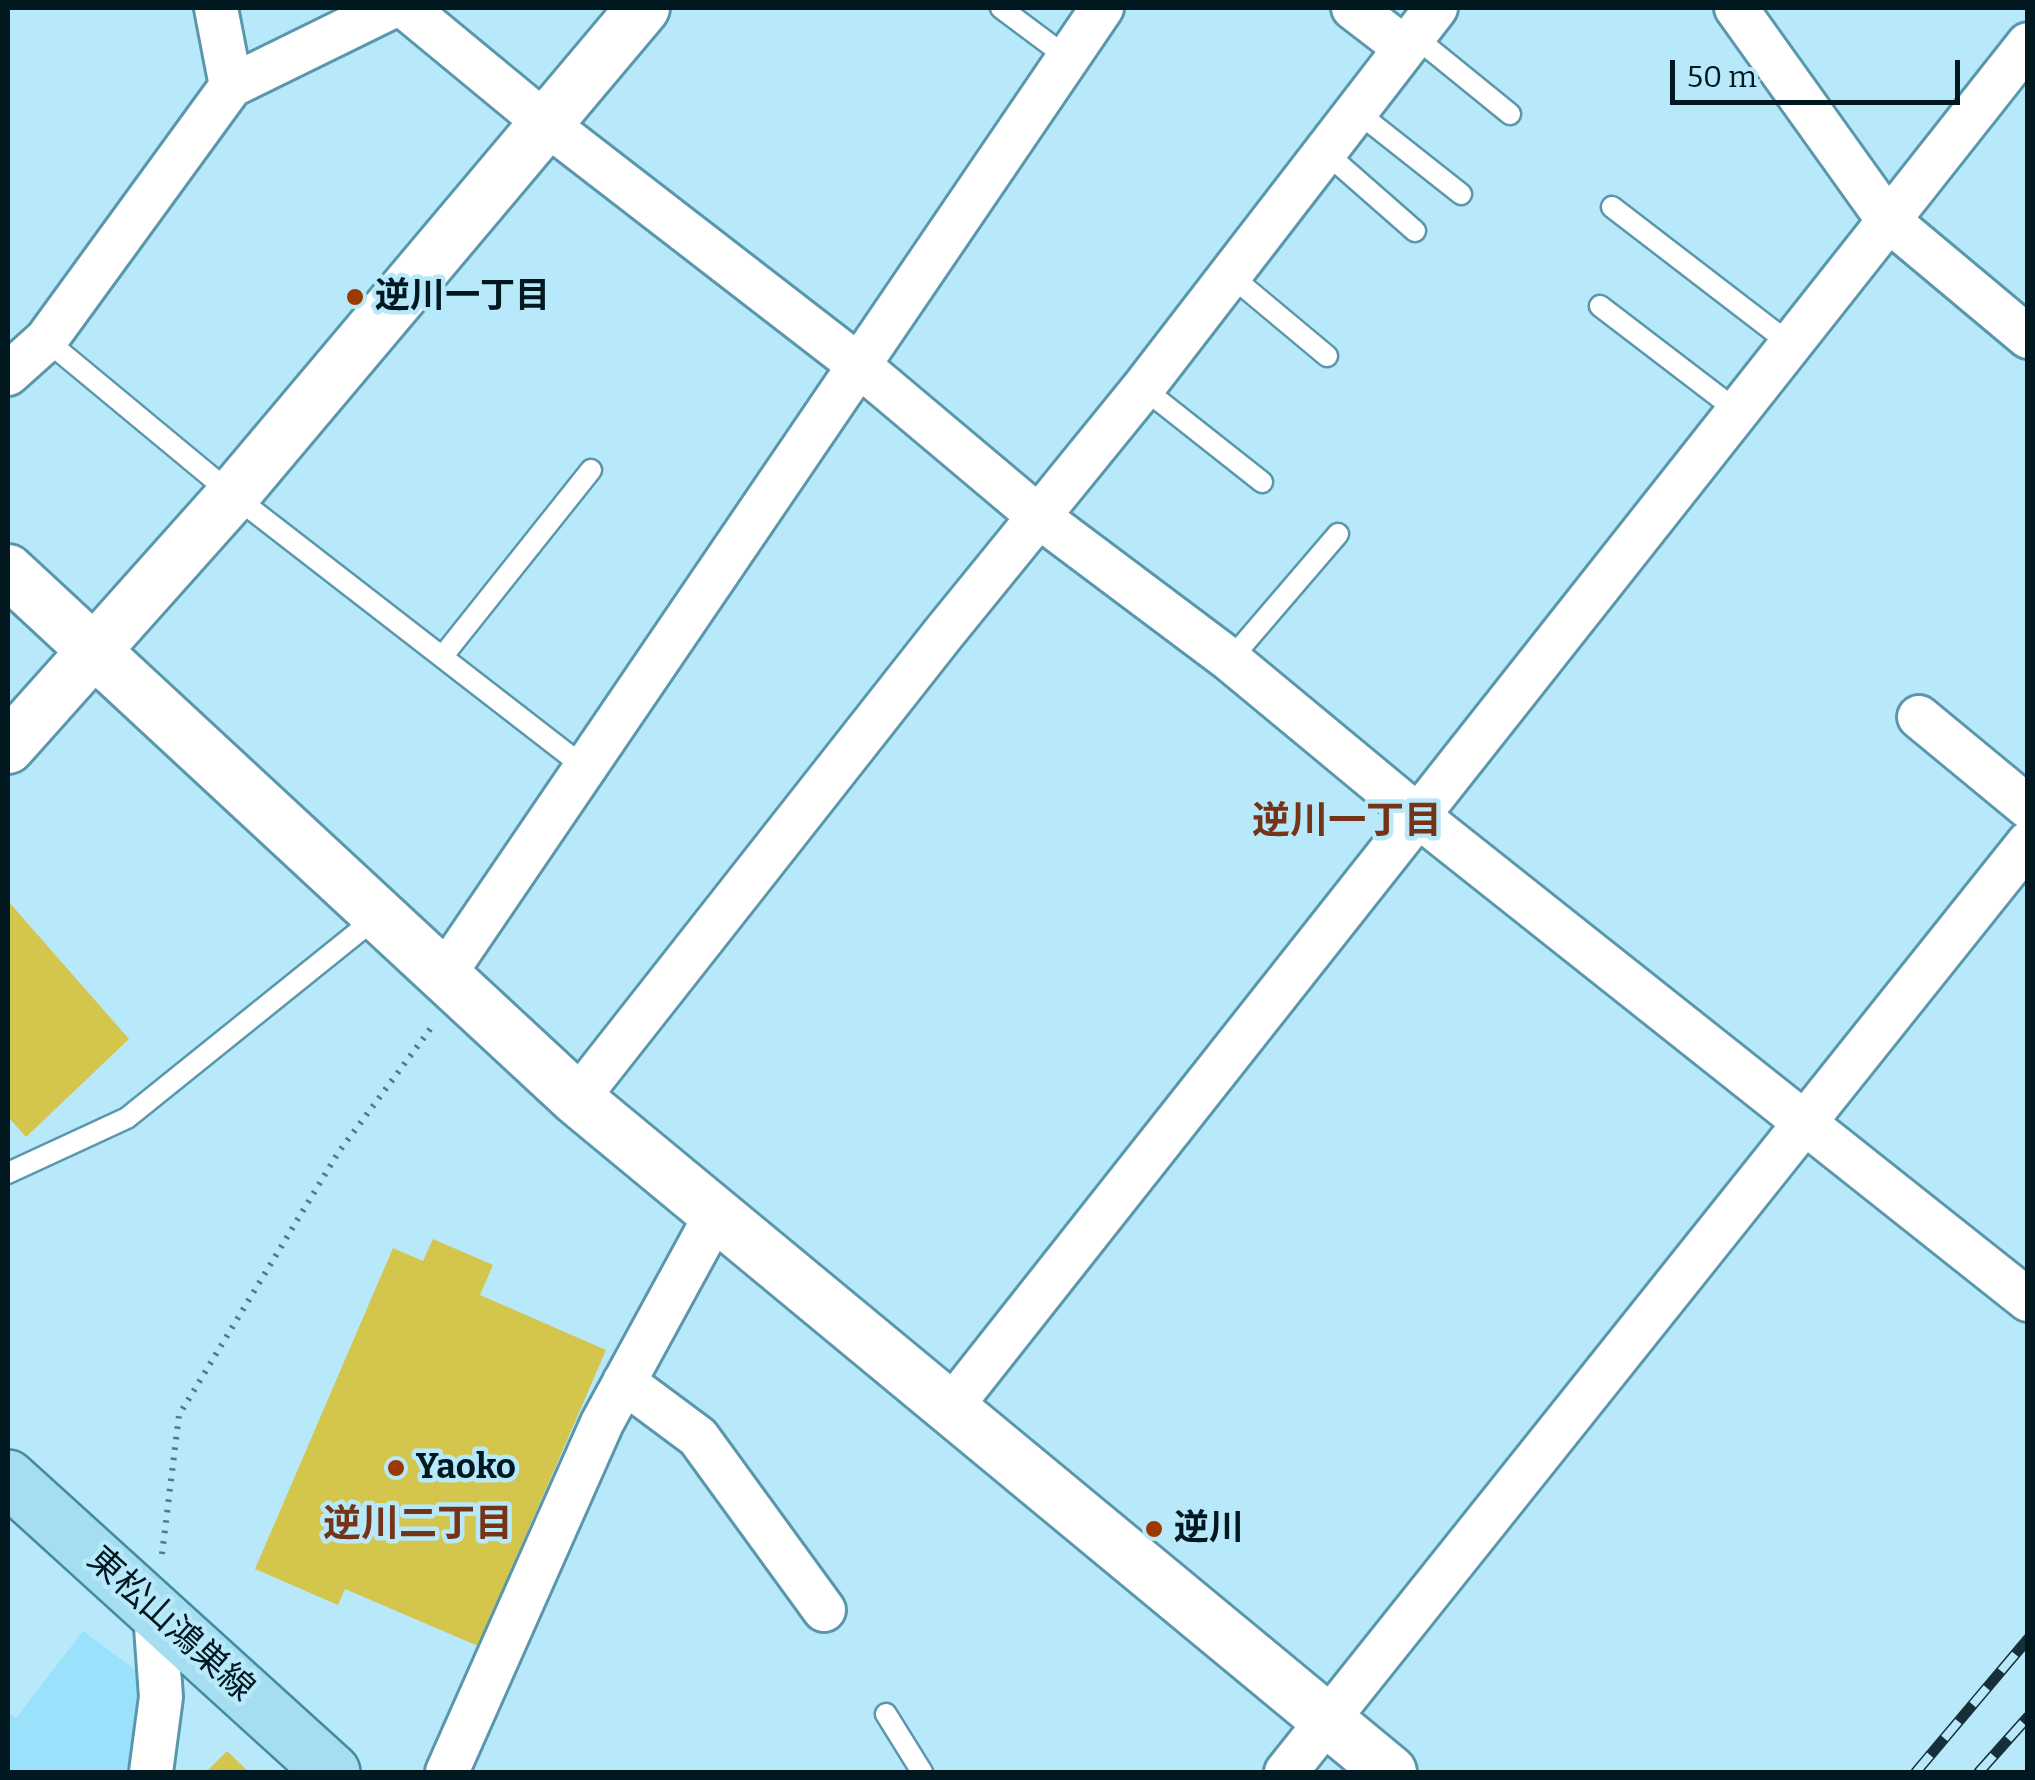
<!DOCTYPE html>
<meta charset="utf-8">
<style>
body{margin:0}
#map{position:relative;width:2035px;height:1780px;overflow:hidden;background:#b7e9fb;font-family:Bitter,serif}
canvas{display:block}
.frame{position:absolute;inset:0;border:10px solid #011820;pointer-events:none}
.scale{position:absolute;left:1670px;top:60px;width:290px;height:45px;box-sizing:border-box;border:5px solid #011820;border-top:0;padding-left:12px;font-size:30px;line-height:35px;white-space:nowrap;color:#011820;-webkit-text-stroke:8px #b7e9fb;paint-order:stroke}
</style>
<div id="map">
<canvas width="2035" height="1780"></canvas>
<div class="frame"></div>
<div class="scale">50 m</div>
</div>
<script>
const c = document.querySelector('canvas').getContext('2d');
c.lineJoin = 'round';
function paint(path, color) { c.fillStyle = color; c.fill(path, 'evenodd'); }
const poly = rows => new Path2D(rows.map(r => 'M' + r).join(''));
function trace(path, color, width, dash) { c.strokeStyle = color; c.lineWidth = width; c.lineCap = dash ? 'butt' : 'round'; c.setLineDash(dash || []); c.stroke(path); }
function drawText(font, color, halo, rows, align = 'center') {
  c.font = font + ' Bitter,"Noto Sans JP",serif'; c.lineWidth = 9; c.setLineDash([]); c.textBaseline = 'middle'; c.strokeStyle = halo; c.fillStyle = color; for (const [text, x, y, turn = 0] of rows) {
    c.save(); c.translate(x, y); c.rotate((+turn || 0) * Math.PI / 180); c.textAlign = isNaN(turn) ? turn : align; if (halo) c.strokeText(text, 0, 0); c.fillText(text, 0, 0); c.restore();
  }
}
const built = poly([
 [83,1631,141,1674,137,1772,8,1772,8,1712,16,1718]
]);
const building = poly([
 [8,901,129,1039,26,1137,8,1117],
 [433,1239,493,1265,480,1295,606,1350,478,1646,345,1589,338,1605,255,1569,393,1248,423,1261],
 [227,1751,249,1772,206,1772]
]);
const path = poly([
 [162,1554,179,1415,338,1153,434,1024]
]);
const service = poly([
 [1001,8,1068,58],
 [1414,36,1510,114],
 [1356,111,1461,194],
 [1325,152,1415,231],
 [1612,207,1789,343],
 [1230,275,1327,356],
 [1600,306,1736,410],
 [46,340,233,495,588,770],
 [1143,388,1262,482],
 [442,657,591,470],
 [1230,660,1338,534],
 [8,1173,127,1118,378,916],
 [886,1714,922,1772]
]);
const minor = poly([
 [216,8,231,86],
 [406,8,544,122,861,367,1038,516,1230,660,1417,815,2028,1300],
 [1353,8,1405,48],
 [1736,8,1887,219,2028,337],
 [8,374,46,340,231,86,390,8],
 [1919,717,2028,807],
 [442,978,1102,8],
 [577,1099,943,634,1143,388,1436,8],
 [624,1382,698,1437,824,1610],
 [951,1407,2028,44],
 [151,1772,161,1697,155,1613],
 [447,1772,602,1423,715,1216],
 [1286,1772,2028,843]
]);
const tertiary = poly([
 [8,571,577,1099,1390,1772],
 [8,747,233,495,643,8]
]);
const primary = poly([
 [8,1478,332,1772]
]);
const rail = poly([
 [1916,1772,2028,1639],
 [1979,1772,2028,1717]
]);
const markers = [
 [355,297,10,"#9c3900"],
 [396,1468,10,"#9c3900"],
 [1154,1529,10,"#9c3900"]
];
const poiNames = [
 ["逆川一丁目",375,297],
 ["Yaoko",416,1468],
 ["逆川",1174,1529]
];
const streetNames = [
 ["東松山鴻巣線",170,1625,42]
];
const neighbourhoodNames = [
 ["逆川一丁目",1347,822],
 ["逆川二丁目",418,1525]
];
paint(built, '#9ae2fc');
paint(building, '#d4c64d');
trace(service, '#5b97ac', 25);
trace(minor, '#5b97ac', 48);
trace(tertiary, '#5b97ac', 58);
trace(primary, '#458aa1', 60);
trace(path, '#547884', 6, [2.5, 8]);
trace(service, '#fff', 20);
trace(minor, '#fff', 42);
trace(tertiary, '#fff', 52);
trace(primary, '#a5ddf1', 55);
trace(rail, '#163039', 11);
trace(rail, '#b7e9fb', 8, [22]);
for (const [x, y, r, color] of markers) { const dot = new Path2D(); dot.arc(x, y, r, 0, 2 * Math.PI); c.fillStyle = color; c.fill(dot); trace(dot, '#b7e9fb', 4); }
drawText('bold 35px', '#011820', '#b7e9fb', poiNames, 'left');
drawText('35px', '#011820', '#b7e9fb', streetNames);
drawText('bold 38px', '#753417', '#b7e9fb', neighbourhoodNames);
</script>
